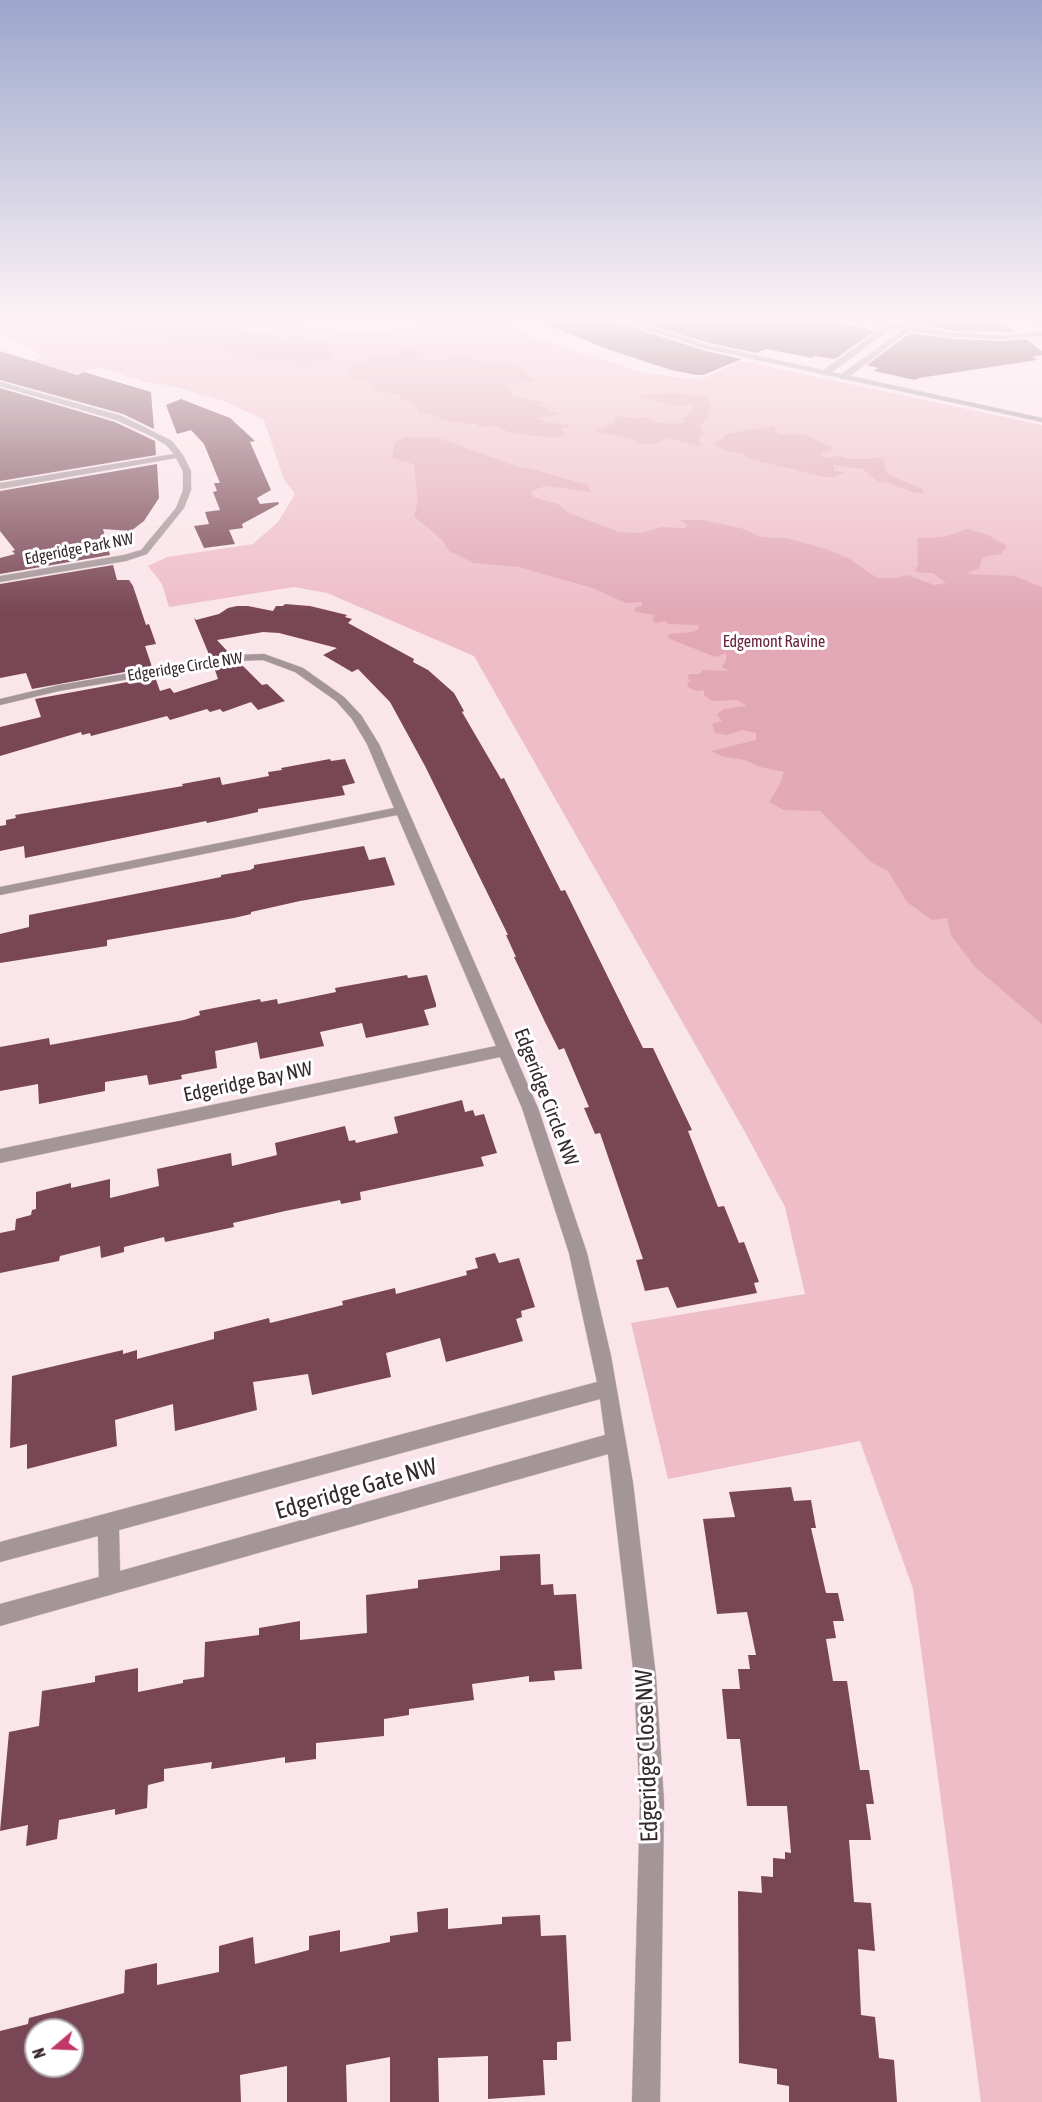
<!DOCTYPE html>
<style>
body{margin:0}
#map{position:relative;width:1042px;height:2102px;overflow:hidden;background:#fae5ea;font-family:"Asap Condensed",sans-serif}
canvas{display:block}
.north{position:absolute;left:24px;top:2018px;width:60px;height:60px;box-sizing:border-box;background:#fff;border:2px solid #afa9ab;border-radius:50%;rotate:251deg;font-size:16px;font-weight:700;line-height:24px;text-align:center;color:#36292c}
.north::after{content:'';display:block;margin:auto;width:21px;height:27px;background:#c2366a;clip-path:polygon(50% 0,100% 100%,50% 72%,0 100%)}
</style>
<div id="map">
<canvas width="1042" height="2102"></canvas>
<div class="north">N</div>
</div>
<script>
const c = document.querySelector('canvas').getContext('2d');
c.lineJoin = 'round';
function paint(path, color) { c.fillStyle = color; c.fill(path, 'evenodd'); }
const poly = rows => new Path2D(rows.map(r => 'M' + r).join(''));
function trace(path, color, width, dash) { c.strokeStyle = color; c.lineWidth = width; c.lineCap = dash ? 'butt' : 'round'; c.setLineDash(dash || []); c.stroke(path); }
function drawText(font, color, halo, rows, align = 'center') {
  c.font = font + ' "Asap Condensed",sans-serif'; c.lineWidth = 6; c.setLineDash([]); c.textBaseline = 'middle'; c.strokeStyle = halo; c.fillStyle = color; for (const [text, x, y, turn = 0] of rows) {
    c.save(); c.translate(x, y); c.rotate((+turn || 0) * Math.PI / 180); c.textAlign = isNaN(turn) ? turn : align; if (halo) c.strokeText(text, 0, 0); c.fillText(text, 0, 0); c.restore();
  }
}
const green = poly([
 [0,320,277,320,346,331,408,329,418,320,500,320,533,337,644,373,700,380,742,361,1042,425,1042,2102,981,2102,913,1589,860,1441,668,1479,631,1323,805,1294,785,1207,745,1132,474,656,327,593,294,587,169,607,162,584,148,566,167,557,253,544,278,522,295,494,284,480,264,420,226,402,173,386,145,382,103,368,90,369,37,387,0,374,44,356,0,333]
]);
const forest = poly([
 [106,320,209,320,216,323,245,327,238,331,280,336,275,339,276,341,296,337,326,341,337,346,338,351,332,355,333,357,329,360,311,364,270,362,209,350,210,347,198,341,182,343,140,338,113,329,114,323],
 [411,348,415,348,424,354,423,358,426,360,444,360,453,355,470,354,474,355,470,358,472,360,503,363,519,368,537,381,507,383,505,385,512,395,514,397,544,402,542,405,550,408,548,411,562,414,537,418,546,422,568,425,570,428,563,428,562,432,565,435,562,437,543,437,509,432,495,426,481,427,474,424,449,421,428,413,419,413,414,404,400,399,402,394,379,392,366,381,350,377,349,375,352,373,345,369,371,357,399,353,401,350],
 [674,393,708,397,711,408,707,414,708,418,699,426,704,434,699,437,701,447,670,438,652,444,634,443,635,440,595,431,615,422,613,419,617,416,632,418,649,417,650,421,670,424,685,422,682,419,692,409,693,406,689,403,685,407,678,407,640,397,642,395],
 [773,426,779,434,803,434,832,447,833,450,821,453,821,456,828,458,839,456,849,459,871,459,880,457,884,459,885,469,891,476,921,488,925,493,915,493,886,482,879,483,863,469,834,465,834,471,845,472,835,477,824,477,750,459,743,454,727,451,713,444,723,439,726,434],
 [405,437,436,437,518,467,528,468,587,485,592,492,545,486,530,492,533,497,558,504,569,513,619,532,642,533,661,527,685,528,688,525,680,520,702,520,744,529,760,537,787,538,826,549,850,559,877,578,896,578,907,575,934,585,946,583,933,573,925,573,916,572,915,568,918,566,917,538,944,537,967,529,988,535,1007,546,1001,554,983,557,979,568,967,574,1015,576,1042,587,1042,1024,975,967,951,935,947,918,932,920,907,902,888,871,871,862,820,811,784,810,769,802,780,784,784,772,760,767,745,760,724,757,711,751,756,740,756,733,742,730,727,735,715,733,712,724,722,721,717,714,724,709,747,706,737,700,712,701,704,695,704,690,697,691,689,688,687,682,691,681,687,678,689,674,700,674,703,670,729,671,722,667,726,661,726,653,715,657,668,638,669,634,692,632,699,629,698,625,669,624,665,621,656,623,652,620,655,615,635,612,635,607,642,606,642,602,626,603,590,587,518,567,474,563,449,551,443,541,414,516,418,501,414,464,392,458,395,442]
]);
const building = poly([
 [536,320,614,320,615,322,706,351,742,359,703,375,697,375,671,370,607,349],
 [630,320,829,320,875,331,835,359,815,356,812,358,766,349,756,353,710,343],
 [905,320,999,320,1016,332,955,331,901,322],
 [910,333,955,339,1002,341,1026,339,1042,351,1042,355,1032,357,1037,360,919,378,915,380,874,371,878,368,867,365],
 [0,351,77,375,84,372,151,392,154,429,123,414,0,380],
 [0,388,115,422,155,441,156,455,0,481],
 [181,399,230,418,255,441,250,442,271,490,257,498,260,504,278,502,279,504,242,524,243,528,229,530,235,544,204,548,194,526,209,524,205,512,220,510,213,492,217,491,214,483,220,483,204,444,191,430,177,434,166,405],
 [157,464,159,498,144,521,131,531,103,529,110,555,0,574,0,558,15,554,12,551,15,550,0,531,0,491],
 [113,565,117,580,129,580,133,586,146,625,149,624,156,644,145,646,152,667,32,689,26,673,0,678,0,584],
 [285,604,310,606,347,615,345,617,352,619,348,623,414,659,413,662,428,670,454,693,464,711,462,712,501,779,504,778,561,891,565,890,643,1048,653,1048,692,1130,688,1131,718,1207,724,1206,739,1243,744,1242,759,1282,754,1283,757,1293,677,1308,668,1287,645,1291,636,1260,643,1259,600,1133,595,1134,584,1108,589,1107,564,1048,559,1050,545,1022,514,957,516,957,506,935,508,935,425,766,390,702,358,669,352,672,323,655,337,648,279,633,263,632,217,640,230,654,210,657,194,618,196,620,219,614,228,608,237,606,248,606,273,611,276,606,283,606],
 [236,663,240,663,262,685,267,684,285,701,258,710,251,702,223,712,220,709,210,712,207,709,170,720,167,716,91,736,90,733,82,735,81,732,0,756,0,727,41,717,35,699,155,677,160,691,170,688,174,693,218,679,214,667],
 [330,759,331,761,345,759,355,783,342,786,345,795,258,809,258,812,231,818,207,823,206,821,25,858,24,846,0,851,0,826,6,825,6,820,16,818,15,815,183,786,182,784,220,777,222,785,269,776,268,772,282,770,281,768],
 [364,846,369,860,385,857,395,885,300,901,251,912,251,914,234,918,107,940,107,946,0,963,0,934,29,927,29,915,221,877,221,875,250,870,254,868,254,865],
 [407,975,408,978,427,975,436,1004,436,1007,424,1010,429,1025,366,1038,362,1023,343,1027,320,1032,324,1046,260,1059,257,1042,234,1047,215,1051,217,1068,181,1075,182,1079,149,1085,147,1075,105,1082,105,1091,39,1104,38,1084,0,1091,0,1047,49,1038,50,1045,184,1020,200,1015,199,1011,260,999,261,1002,277,999,278,1004,336,992,335,988,346,986],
 [462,1100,465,1112,473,1110,475,1116,484,1114,497,1153,481,1157,484,1166,360,1192,361,1200,341,1204,340,1200,285,1211,233,1223,234,1227,165,1242,164,1237,124,1247,124,1252,101,1258,100,1246,60,1256,59,1261,0,1273,0,1233,15,1230,16,1219,31,1215,32,1210,36,1209,36,1192,71,1183,71,1188,110,1179,110,1198,159,1186,157,1169,231,1153,232,1166,277,1155,275,1143,345,1126,349,1141,355,1140,356,1143,398,1133,394,1117],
 [495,1253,499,1263,519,1258,535,1307,521,1311,522,1317,516,1319,523,1341,446,1362,440,1338,386,1353,391,1377,312,1395,308,1374,253,1382,257,1410,175,1431,173,1404,115,1420,117,1446,27,1469,27,1444,10,1448,12,1376,123,1350,123,1354,137,1350,137,1359,214,1339,214,1332,269,1318,270,1323,343,1305,342,1301,395,1288,396,1294,467,1275,466,1271,478,1268,475,1258],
 [791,1487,794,1501,811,1500,816,1528,811,1528,826,1593,838,1593,844,1621,833,1621,836,1638,826,1639,833,1681,847,1681,860,1770,869,1770,874,1804,866,1804,871,1840,849,1840,854,1902,871,1903,875,1951,858,1949,861,2015,875,2017,879,2058,894,2060,897,2102,789,2102,789,2086,777,2084,777,2069,739,2063,738,1891,762,1893,761,1876,773,1877,773,1858,785,1859,785,1852,791,1853,787,1806,747,1806,740,1739,727,1739,722,1689,740,1689,738,1669,750,1669,748,1655,756,1655,747,1612,717,1614,703,1519,735,1517,729,1492],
 [540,1554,541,1585,553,1584,554,1595,576,1594,582,1669,554,1671,555,1680,529,1682,529,1676,472,1684,474,1700,409,1709,409,1715,384,1719,384,1736,316,1743,316,1759,285,1763,285,1757,211,1769,212,1762,164,1769,164,1781,148,1785,147,1808,115,1815,115,1809,59,1820,57,1839,26,1846,28,1825,0,1831,9,1732,39,1726,42,1691,95,1682,95,1676,138,1668,138,1692,183,1683,183,1680,204,1677,205,1642,259,1635,259,1628,300,1621,300,1640,367,1633,366,1595,418,1588,418,1580,500,1570,500,1556],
 [448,1908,448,1929,502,1924,502,1917,540,1915,541,1936,566,1935,571,2041,557,2042,557,2060,543,2060,545,2095,488,2099,488,2056,438,2058,439,2102,390,2102,390,2057,346,2065,347,2102,287,2102,287,2066,240,2075,241,2102,0,2102,0,2031,28,2024,29,2018,124,1993,125,1970,157,1963,157,1985,219,1972,219,1946,253,1937,255,1964,309,1950,309,1936,340,1930,340,1952,390,1942,390,1936,418,1932,417,1912],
 [36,2030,72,2030,72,2066,36,2066]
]);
const minor = poly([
 [861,320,871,320,955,333,1002,335,1042,332,1042,336,1002,339,955,337,909,331,846,379,840,379,840,375,903,330,892,328,828,375,822,375,822,371,885,326,861,320],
 [1027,320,1034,320,1042,323,1042,327,1027,320],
 [0,382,122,416,172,441,183,455,191,471,191,490,184,508,147,554,126,561,0,582,0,576,124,555,141,550,176,508,183,490,183,471,176,458,0,489,0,483,174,454,166,445,153,437,116,420,0,386,0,382],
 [264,654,303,668,344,697,361,715,379,744,538,1108,587,1253,611,1356,633,1483,656,1677,664,1802,660,2102,632,2102,640,1802,634,1677,608,1454,0,1626,0,1604,99,1577,98,1536,0,1562,0,1542,597,1382,569,1253,522,1108,500,1057,0,1163,0,1149,496,1046,397,815,0,895,0,887,394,808,367,744,352,719,336,701,295,672,263,660,236,661,59,691,0,705,0,699,59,685,236,655,264,654],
 [600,1399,605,1435,120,1571,119,1530,600,1399]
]);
const tertiary = poly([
 [616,320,624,320,709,345,1042,418,1042,422,707,349,616,320]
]);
const farStreetnames = [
 ["Edgeridge Park NW",79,549,-11],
 ["Edgeridge Circle NW",185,667,-9]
];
const farParknames = [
 ["Edgemont Ravine",774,642]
];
const streetNames = [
 ["Edgeridge Bay NW",248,1082,-12],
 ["Edgeridge Circle NW",546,1097,69]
];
const nearStreetnames = [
 ["Edgeridge Gate NW",356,1489,-16],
 ["Edgeridge Close NW",647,1756,-92]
];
paint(green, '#eebdc8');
paint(forest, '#e2a8b6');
paint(building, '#784654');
trace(minor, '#d7c3c8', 1);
trace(tertiary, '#d7c3c8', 1);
paint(minor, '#a39598');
paint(tertiary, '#a39598');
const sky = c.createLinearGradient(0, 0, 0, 614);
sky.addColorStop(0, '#9ca6cb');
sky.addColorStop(0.52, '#fdf3f6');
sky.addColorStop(1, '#fdf3f600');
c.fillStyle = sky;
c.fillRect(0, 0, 1042, 614);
drawText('16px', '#36292c', '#fff', farStreetnames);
drawText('16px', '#662138', '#fff', farParknames);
drawText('20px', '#36292c', '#fff', streetNames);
drawText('24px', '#36292c', '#fff', nearStreetnames);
</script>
